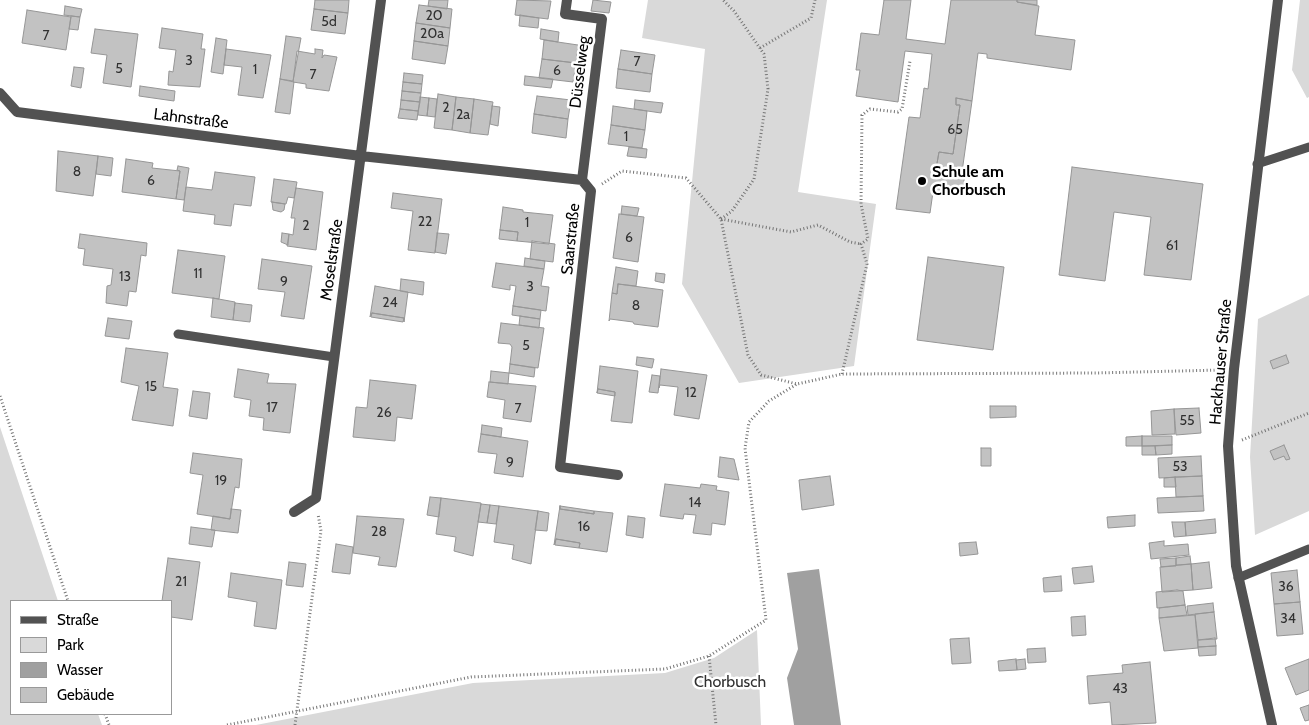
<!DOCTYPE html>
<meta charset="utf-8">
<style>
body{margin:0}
#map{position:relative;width:1309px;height:725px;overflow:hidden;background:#fff;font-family:Cabin,sans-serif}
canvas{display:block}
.legend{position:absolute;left:10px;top:600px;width:162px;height:115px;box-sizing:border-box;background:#fff;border:1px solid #999;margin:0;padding:6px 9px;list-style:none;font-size:15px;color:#000}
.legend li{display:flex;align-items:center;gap:10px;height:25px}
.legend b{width:25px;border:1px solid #999}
</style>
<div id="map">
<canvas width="1309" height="725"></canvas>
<ul class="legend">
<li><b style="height:6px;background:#525252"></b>Straße</li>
<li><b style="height:14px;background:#d9d9d9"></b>Park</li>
<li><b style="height:14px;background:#a0a0a0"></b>Wasser</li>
<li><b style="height:14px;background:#c2c2c2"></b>Gebäude</li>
</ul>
</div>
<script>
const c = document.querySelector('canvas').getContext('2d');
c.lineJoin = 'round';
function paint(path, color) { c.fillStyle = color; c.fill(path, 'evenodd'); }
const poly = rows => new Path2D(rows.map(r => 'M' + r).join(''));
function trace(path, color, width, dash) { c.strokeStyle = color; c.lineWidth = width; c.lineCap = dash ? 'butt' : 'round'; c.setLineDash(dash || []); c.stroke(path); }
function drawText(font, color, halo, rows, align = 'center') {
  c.font = font + ' Cabin,sans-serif'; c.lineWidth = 5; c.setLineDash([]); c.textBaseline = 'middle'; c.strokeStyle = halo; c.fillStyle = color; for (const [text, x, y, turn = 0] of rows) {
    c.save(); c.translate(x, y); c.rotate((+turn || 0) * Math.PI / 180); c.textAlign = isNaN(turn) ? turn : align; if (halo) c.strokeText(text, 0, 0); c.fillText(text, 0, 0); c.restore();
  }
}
const green = poly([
 [648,0,827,0,798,192,876,204,854,366,739,383,682,284,705,49,642,38],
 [1300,0,1309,0,1309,97,1307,98,1292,70],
 [1309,295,1309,511,1255,535,1250,457,1258,319],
 [0,427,58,601,11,601,11,714,98,714,102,725,0,725],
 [757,630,761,725,256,725,473,683,665,673,714,658]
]);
const water = poly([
 [819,569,841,725,794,725,787,678,798,649,787,573]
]);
const building = poly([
 [315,0,349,0,348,13,314,9,315,0],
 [429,0,448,0,447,9,428,6,429,0],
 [517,0,551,1,548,19,515,15,517,0],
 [593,0,611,2,609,13,591,11,593,0],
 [884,0,911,0,906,39,945,44,951,0,1017,0,1017,2,1039,6,1035,35,1075,40,1071,70,987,58,987,54,978,53,972,101,956,98,956,105,960,105,953,154,939,152,936,169,965,173,962,196,933,192,930,213,896,209,909,117,920,118,924,88,928,89,932,54,905,51,898,102,856,96,860,70,856,70,861,33,879,35,884,0],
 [1017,0,1037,0,1037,5,1017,2,1017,0],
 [419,5,452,9,450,28,416,23,419,5],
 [65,6,82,9,80,17,64,15,65,6],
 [314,9,348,13,345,34,311,30,314,9],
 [27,10,71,17,66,50,22,43,27,10],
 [520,15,539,18,538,28,519,26,520,15],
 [71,16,80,17,78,30,69,29,71,16],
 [416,23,450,28,448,46,414,41,416,23],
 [162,28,203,34,201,49,205,49,200,87,168,85,169,71,173,72,176,50,159,48,162,28],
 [95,29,138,34,131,87,103,83,107,55,91,53,95,29],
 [541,29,559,32,558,42,540,39,541,29],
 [286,36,301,38,293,81,280,79,286,36],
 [216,38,227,40,223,74,211,72,216,38],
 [544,40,578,45,576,63,542,59,544,40],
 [414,41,448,46,445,64,412,59,414,41],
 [226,49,271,55,263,98,238,95,242,67,224,65,226,49],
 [315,49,323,50,322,58,324,55,337,57,329,91,306,88,306,84,293,82,297,51,315,54,315,49],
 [621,50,655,55,652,74,618,69,621,50],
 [542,59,576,63,573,82,539,78,542,59],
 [74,67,84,68,81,88,71,86,74,67],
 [618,69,652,74,650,92,616,88,618,69],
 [404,73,423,75,422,84,403,82,404,73],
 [525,76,553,79,551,88,524,85,525,76],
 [280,79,294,82,290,114,275,112,280,79],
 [403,82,422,84,421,93,402,91,403,82],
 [140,86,175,91,174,101,139,96,140,86],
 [402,91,421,93,420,102,401,100,402,91],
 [438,94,456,97,452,130,434,128,438,94],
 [537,96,571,100,568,119,534,114,537,96],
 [420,97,429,98,427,116,418,115,420,97],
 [456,97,474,99,470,133,452,130,456,97],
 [429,98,437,99,435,117,427,116,429,98],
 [956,98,972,101,962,172,936,169,939,152,953,154,960,105,956,105,956,98],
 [474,99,493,102,488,135,470,133,474,99],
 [401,100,420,102,418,111,400,109,401,100],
 [635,100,663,103,661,113,634,109,635,100],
 [492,106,500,107,498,126,490,124,492,106],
 [613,106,647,111,645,130,611,125,613,106],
 [400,109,418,111,417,120,398,118,400,109],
 [534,114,568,119,566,138,532,133,534,114],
 [611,125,645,130,642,148,608,144,611,125],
 [629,147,647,149,646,158,627,156,629,147],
 [58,151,98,156,93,196,56,191,58,151],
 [98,156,113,158,111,176,96,174,98,156],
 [126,159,153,163,152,168,180,171,176,199,122,192,126,159],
 [178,166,189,168,184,200,176,199,180,171,177,170,178,166],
 [1072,167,1203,184,1191,280,1144,275,1151,217,1114,212,1105,281,1059,275,1072,167],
 [215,172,255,177,251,206,234,204,231,226,214,224,215,215,183,211,186,187,212,190,215,172],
 [274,179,297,182,294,198,288,197,286,204,271,202,274,179],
 [296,188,323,192,316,250,287,246,289,234,293,235,295,218,291,218,296,188],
 [393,193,442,199,435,253,408,250,413,211,391,208,393,193],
 [272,202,285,204,284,210,281,212,273,210,272,202],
 [622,206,639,208,637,216,621,214,622,206],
 [503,207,523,210,523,212,553,215,549,244,517,241,518,232,500,230,503,207],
 [619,214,644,217,638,262,613,258,619,214],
 [500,230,518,232,517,241,499,239,500,230],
 [282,233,289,234,288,245,281,242,282,233],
 [437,233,449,234,446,254,435,252,437,233],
 [80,234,147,243,146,256,141,255,136,292,129,291,127,306,106,303,107,286,111,285,113,269,83,265,85,249,78,248,80,234],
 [532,241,555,244,553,262,530,259,532,241],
 [178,250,225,256,219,299,172,293,178,250],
 [928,257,1004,267,993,350,917,340,928,257],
 [525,258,545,261,544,269,524,266,525,258],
 [262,259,312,266,304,319,281,316,285,292,258,289,262,259],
 [496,263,544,269,541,286,549,287,546,311,513,306,516,286,510,285,510,290,492,287,496,263],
 [616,267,638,271,636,286,618,284,617,294,612,293,616,267],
 [656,273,665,274,664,283,655,281,656,273],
 [401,279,424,282,423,295,400,291,401,279],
 [618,284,663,290,658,327,634,324,633,322,610,319,609,321,612,293,617,294,618,284],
 [375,286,408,292,404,322,404,318,372,313,370,317,375,286],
 [213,298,235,302,233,320,211,317,213,298],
 [235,303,252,305,250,322,233,320,235,303],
 [513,306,541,310,540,319,512,315,513,306],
 [372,313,404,318,403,322,371,317,372,313],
 [520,316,540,319,539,328,519,325,520,316],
 [108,318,132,321,129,339,105,336,108,318],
 [501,323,544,328,538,368,510,364,512,347,510,344,498,343,501,323],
 [126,348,168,353,163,387,178,389,173,426,132,420,139,386,121,382,126,348],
 [1286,355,1289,363,1273,369,1270,361,1286,355],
 [637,357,654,359,652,368,636,365,637,357],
 [510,364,535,368,534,377,509,373,510,364],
 [600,366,638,371,632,423,611,421,615,392,598,389,597,393,600,366],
 [238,369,269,374,267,383,296,384,290,433,263,430,264,418,249,416,251,400,234,397,238,369],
 [661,369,707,375,699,419,674,415,678,387,660,385,659,388,661,369],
 [491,371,509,373,508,384,490,382,491,371],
 [652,375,660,376,658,393,649,392,652,375],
 [370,380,416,385,412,419,397,417,395,441,353,437,356,407,367,408,370,380],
 [489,382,536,386,531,422,503,418,505,400,487,397,489,382],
 [598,389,615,392,615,396,597,393,598,389],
 [193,391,210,393,207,419,189,416,193,391],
 [990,406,1016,406,1016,417,990,418,990,406],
 [1199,408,1201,433,1176,435,1174,409,1199,408],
 [1174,409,1175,434,1152,435,1151,411,1174,409],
 [482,425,502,428,501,437,481,434,482,425],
 [481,434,528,441,523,477,494,473,497,454,478,452,481,434],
 [1142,436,1142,446,1126,446,1126,437,1142,436],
 [1142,436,1172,436,1172,445,1142,446,1142,436],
 [1172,445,1172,454,1156,455,1155,446,1172,445],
 [1284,445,1290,459,1286,460,1284,456,1274,460,1270,451,1284,445],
 [1142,446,1155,446,1156,455,1142,455,1142,446],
 [981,448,991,448,991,466,981,466,981,448],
 [193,453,242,459,239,488,235,487,230,519,197,514,203,475,190,473,193,453],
 [1201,456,1202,476,1159,478,1158,458,1201,456],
 [720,457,734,459,739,480,718,477,720,457],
 [830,476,834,505,802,510,799,480,830,476],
 [1202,476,1203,496,1176,497,1175,477,1202,476],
 [1175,477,1176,487,1164,487,1164,478,1175,477],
 [665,484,700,488,701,484,717,486,716,490,729,492,725,525,712,523,711,535,693,533,696,515,684,514,683,519,660,516,665,484],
 [1203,496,1204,511,1158,513,1157,498,1203,496],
 [430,497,441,498,439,517,427,515,430,497],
 [441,498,481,503,473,556,454,551,456,537,436,534,441,498],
 [481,504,490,505,487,523,478,522,481,504],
 [490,505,499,506,496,524,487,523,490,505],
 [499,506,538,511,531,564,512,559,514,545,494,542,499,506],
 [560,506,560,509,594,514,594,511,613,513,607,552,579,548,580,543,556,539,554,545,560,506],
 [560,506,594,511,594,514,560,509,560,506],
 [231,509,241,510,238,533,211,530,213,516,230,519,231,509],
 [538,511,549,513,547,531,535,530,538,511],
 [1135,515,1135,526,1108,528,1107,517,1135,515],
 [357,516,404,519,396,567,378,565,380,557,353,553,357,516],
 [628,516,645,518,643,538,626,535,628,516],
 [1215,519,1216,533,1186,536,1185,522,1215,519],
 [1172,522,1185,522,1186,536,1174,537,1172,522],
 [191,527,215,530,212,547,189,544,191,527],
 [556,539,580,543,579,548,555,545,556,539],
 [1164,541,1164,546,1188,544,1189,555,1151,559,1149,543,1164,541],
 [976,542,978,554,960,556,959,543,976,542],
 [336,544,353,547,350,574,332,572,336,544],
 [1190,556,1191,564,1176,565,1176,558,1190,556],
 [168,558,200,562,192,620,171,617,171,601,162,601,168,558],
 [1176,558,1176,566,1161,567,1160,559,1176,558],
 [289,562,306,564,303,587,286,585,289,562],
 [1209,562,1212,588,1193,590,1191,564,1209,562],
 [1191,564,1193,590,1162,592,1160,567,1191,564],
 [1092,566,1094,582,1074,584,1072,568,1092,566],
 [1297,570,1300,602,1274,604,1271,573,1297,570],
 [231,573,282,580,276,629,254,626,257,602,228,597,231,573],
 [1061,576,1062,591,1044,592,1043,578,1061,576],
 [1177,590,1183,591,1185,605,1157,608,1156,592,1177,590],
 [1300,602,1303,634,1277,636,1274,604,1300,602],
 [1213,603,1214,612,1188,615,1187,606,1213,603],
 [1185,605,1187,615,1159,618,1159,608,1185,605],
 [1214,612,1217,639,1198,640,1195,614,1214,612],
 [1195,615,1198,648,1164,651,1159,618,1195,615],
 [1085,616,1086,635,1072,636,1071,617,1085,616],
 [969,638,971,663,952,664,950,639,969,638],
 [1215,638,1216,646,1198,647,1198,640,1215,638],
 [1216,646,1216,655,1199,656,1198,647,1216,646],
 [1045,648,1046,662,1028,663,1027,649,1045,648],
 [1016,659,1017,670,999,671,998,661,1016,659],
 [1025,659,1026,669,1017,670,1016,660,1025,659],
 [1309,659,1309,690,1296,695,1285,668,1309,659],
 [1150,662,1156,723,1112,725,1110,702,1089,704,1087,676,1123,673,1122,665,1150,662],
 [1309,705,1309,720,1305,721,1300,708,1309,705]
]);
const path = poly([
 [760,48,811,18,815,0],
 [602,184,622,171,686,178,721,219,748,355,761,375,797,384,842,374,1096,373,1221,370],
 [721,219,732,211,754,179,768,89,764,54,734,11,723,0],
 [721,219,791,232,818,225,850,242,861,244],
 [842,374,867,264,861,244,868,239,861,204,862,115,870,109,898,112,902,109,910,61],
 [0,396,68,601],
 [1242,440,1309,413],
 [709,656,716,725],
 [105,714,109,725],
 [227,725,471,677,665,669,709,656,766,620,745,448,749,422,769,401,797,384],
 [295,725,321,531,318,514]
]);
const service = poly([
 [1257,164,1309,147],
 [178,334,334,357],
 [1238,578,1309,549]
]);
const minor = poly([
 [567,0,565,14,602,19,582,180],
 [0,93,17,112,361,156,582,180,591,191,560,467,618,475],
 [294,512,316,498,381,0],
 [1272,725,1236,566,1228,446,1234,369,1278,0]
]);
const markers = [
 [922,181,5,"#000"]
];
const numberNames = [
 ["20",434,16],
 ["5d",329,22],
 ["20a",432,34],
 ["7",46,36],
 ["3",189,61],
 ["7",637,62],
 ["5",119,69],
 ["1",255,70],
 ["6",557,71],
 ["7",313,75],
 ["2",446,108],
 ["2a",463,115],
 ["65",955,130],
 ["1",626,137],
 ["8",77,172],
 ["6",151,181],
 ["22",425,222],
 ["1",527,223],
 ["2",306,226],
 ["6",629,238],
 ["61",1172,246],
 ["11",198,274],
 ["13",125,277],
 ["9",284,282],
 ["3",530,287],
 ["24",390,303],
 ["8",636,306],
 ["5",526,346],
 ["15",151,387],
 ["12",691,393],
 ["17",272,408],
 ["7",518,409],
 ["26",384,413],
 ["55",1187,421],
 ["9",510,463],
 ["53",1180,467],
 ["19",221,481],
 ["14",695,503],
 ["16",584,527],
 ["28",379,532],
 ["21",181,582],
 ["36",1286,587],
 ["34",1288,619],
 ["43",1120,689]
];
const streetNames = [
 ["Düsselweg",580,72,-83],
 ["Lahnstraße",191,119,7],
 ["Saarstraße",571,239,-84],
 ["Moselstraße",332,260,-82],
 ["Hackhauser Straße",1221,362,-85]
];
const poiNames = [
 ["Schule am",932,172],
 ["Chorbusch",932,190]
];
const parkNames = [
 ["Chorbusch",730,682]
];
paint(green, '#d9d9d9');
paint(water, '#a0a0a0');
paint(building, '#c2c2c2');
trace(building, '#969696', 1);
trace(path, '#747474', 3, [1, 2.5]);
trace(service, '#525252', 9);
trace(minor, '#525252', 10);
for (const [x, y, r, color] of markers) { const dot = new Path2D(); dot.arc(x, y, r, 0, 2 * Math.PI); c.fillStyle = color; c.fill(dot); trace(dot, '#fff', 2); }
drawText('14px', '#303030', null, numberNames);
drawText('16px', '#000', '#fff', streetNames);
drawText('bold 16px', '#000', '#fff', poiNames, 'left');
drawText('16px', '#303030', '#fff', parkNames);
</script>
